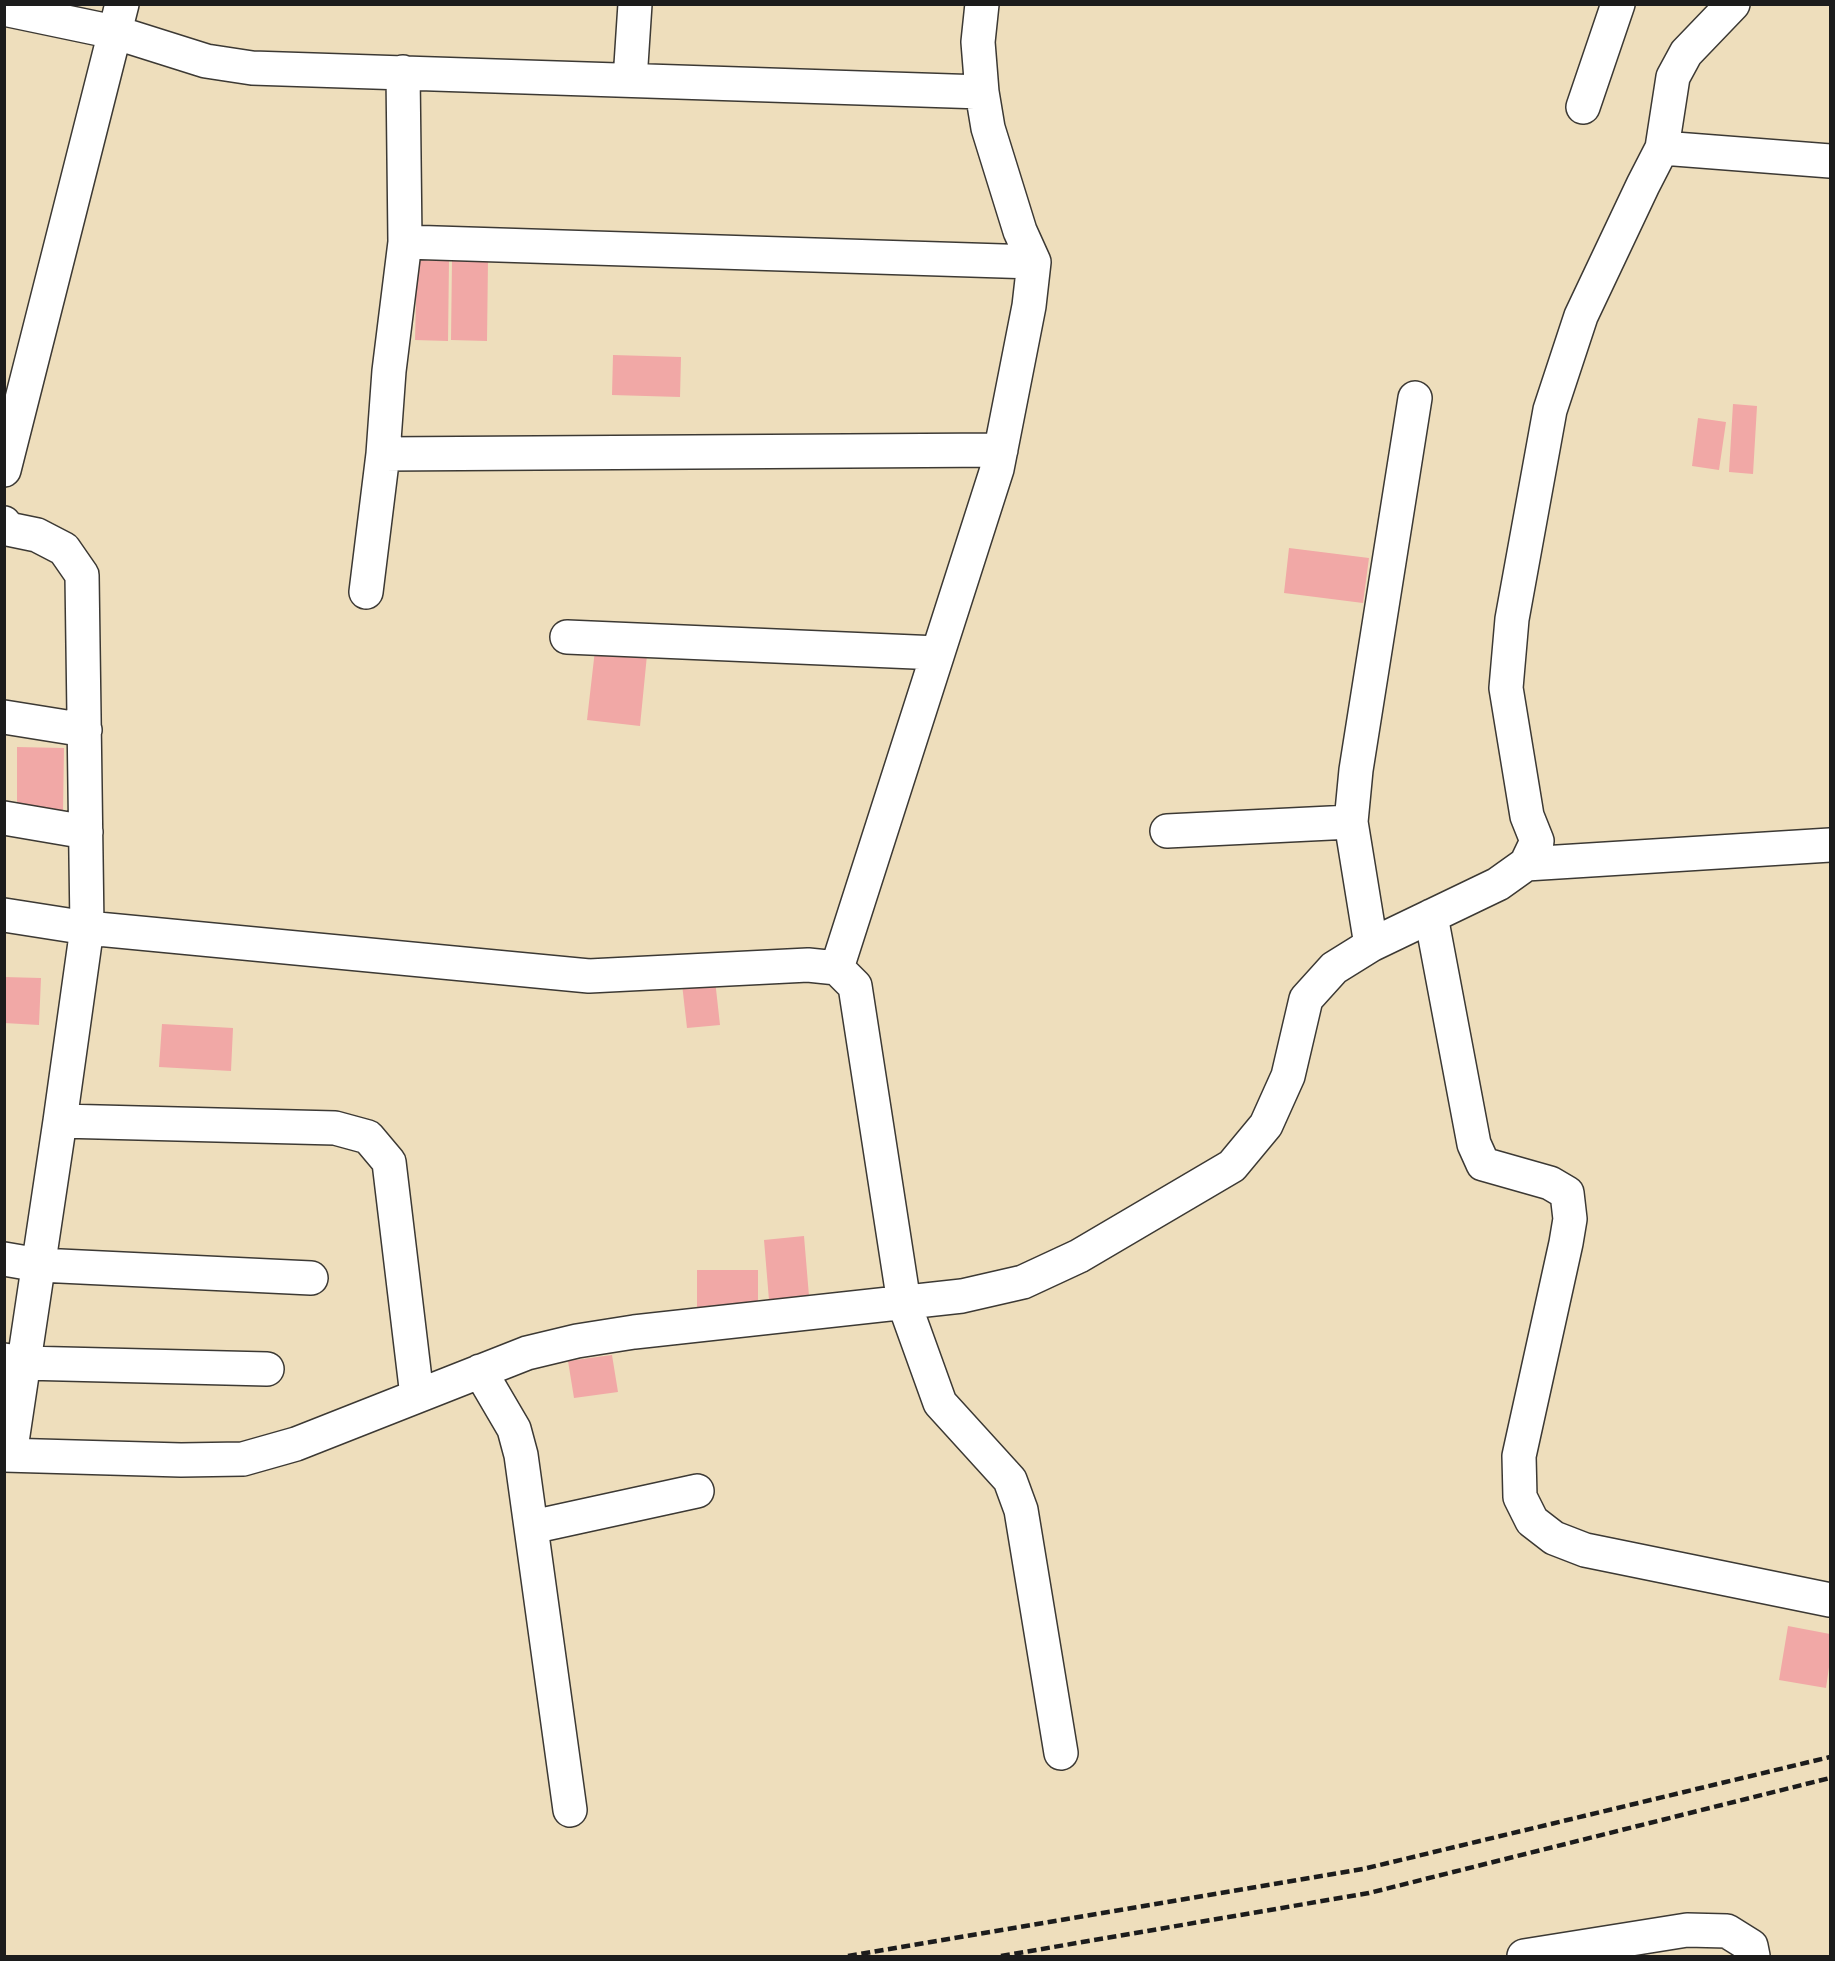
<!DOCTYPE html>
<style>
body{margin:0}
#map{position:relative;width:1835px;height:1961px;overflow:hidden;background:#eedebc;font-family:"EB Garamond",serif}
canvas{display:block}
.frame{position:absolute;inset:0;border:6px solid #1c1c1c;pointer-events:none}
</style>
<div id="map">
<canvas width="1835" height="1961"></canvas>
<div class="frame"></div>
</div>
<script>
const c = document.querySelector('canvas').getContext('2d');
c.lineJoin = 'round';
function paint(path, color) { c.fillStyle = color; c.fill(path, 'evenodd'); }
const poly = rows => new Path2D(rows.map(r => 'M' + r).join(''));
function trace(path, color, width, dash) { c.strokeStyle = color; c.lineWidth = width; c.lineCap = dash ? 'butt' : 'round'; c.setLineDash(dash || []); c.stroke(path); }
const building = poly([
 [417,260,449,261,448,341,415,340],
 [452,260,488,260,487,341,451,340],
 [613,355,681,357,680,397,612,395],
 [1733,404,1757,406,1753,474,1729,472],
 [1698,418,1726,422,1719,470,1692,466],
 [1289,548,1369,558,1363,603,1284,593],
 [595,650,647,655,640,726,587,720],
 [17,747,64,748,63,812,17,812],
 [4,977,41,978,39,1025,4,1023],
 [715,980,720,1025,687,1028,682,984],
 [162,1024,233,1028,231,1071,159,1067],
 [804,1236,810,1308,770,1312,764,1240],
 [697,1270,758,1270,758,1311,697,1312],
 [612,1355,618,1392,574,1398,568,1361],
 [1788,1626,1830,1634,1830,1660,1826,1688,1779,1680]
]);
const minor = poly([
 [4,9,114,32,206,61,252,68,982,92],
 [630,80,635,4],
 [1583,107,1618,4],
 [1662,148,1830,161],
 [405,242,1034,262],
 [383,454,1001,450],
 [4,470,122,4],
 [4,523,8,529,37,535,64,549,82,575,87,928,60,1121,10,1455],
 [366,592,383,454,389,371,405,242,403,72],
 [567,637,938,653],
 [4,717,85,730],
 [4,818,86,832],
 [1167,831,1351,822],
 [1526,864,1830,845],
 [4,915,87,928,589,976,808,965,837,968,855,986,904,1303,940,1403,1010,1480,1021,1510,1061,1753],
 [1431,916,1474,1144,1483,1164,1550,1183,1567,1193,1570,1219,1566,1243,1519,1456,1520,1497,1532,1521,1554,1538,1585,1550,1830,1600],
 [1371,945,1351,822,1356,770,1415,398],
 [837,968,997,469,1029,306,1034,262,1020,231,988,128,982,92,978,42,982,4],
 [60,1121,335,1128,368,1137,389,1162,417,1396],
 [4,1259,39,1265,311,1278],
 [4,1360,23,1363,267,1369],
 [480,1371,514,1429,521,1455,570,1810],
 [4,1455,181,1460,243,1459,296,1444,527,1353,577,1341,634,1332,962,1296,1023,1282,1079,1256,1232,1166,1266,1125,1288,1076,1306,999,1334,968,1371,945,1498,884,1526,864,1537,841,1527,816,1506,688,1512,619,1550,410,1581,316,1643,185,1662,148,1673,77,1686,53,1733,4],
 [532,1527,697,1491],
 [1524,1956,1687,1930,1727,1931,1751,1946,1753,1956]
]);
const rail = poly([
 [848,1956,1363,1869,1830,1757],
 [1001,1956,1369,1893,1830,1778]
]);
paint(building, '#f1a8a6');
trace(minor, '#3c3934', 36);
trace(minor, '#fff', 33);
trace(rail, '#1c1c1c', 4.5, [9, 4.5]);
</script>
